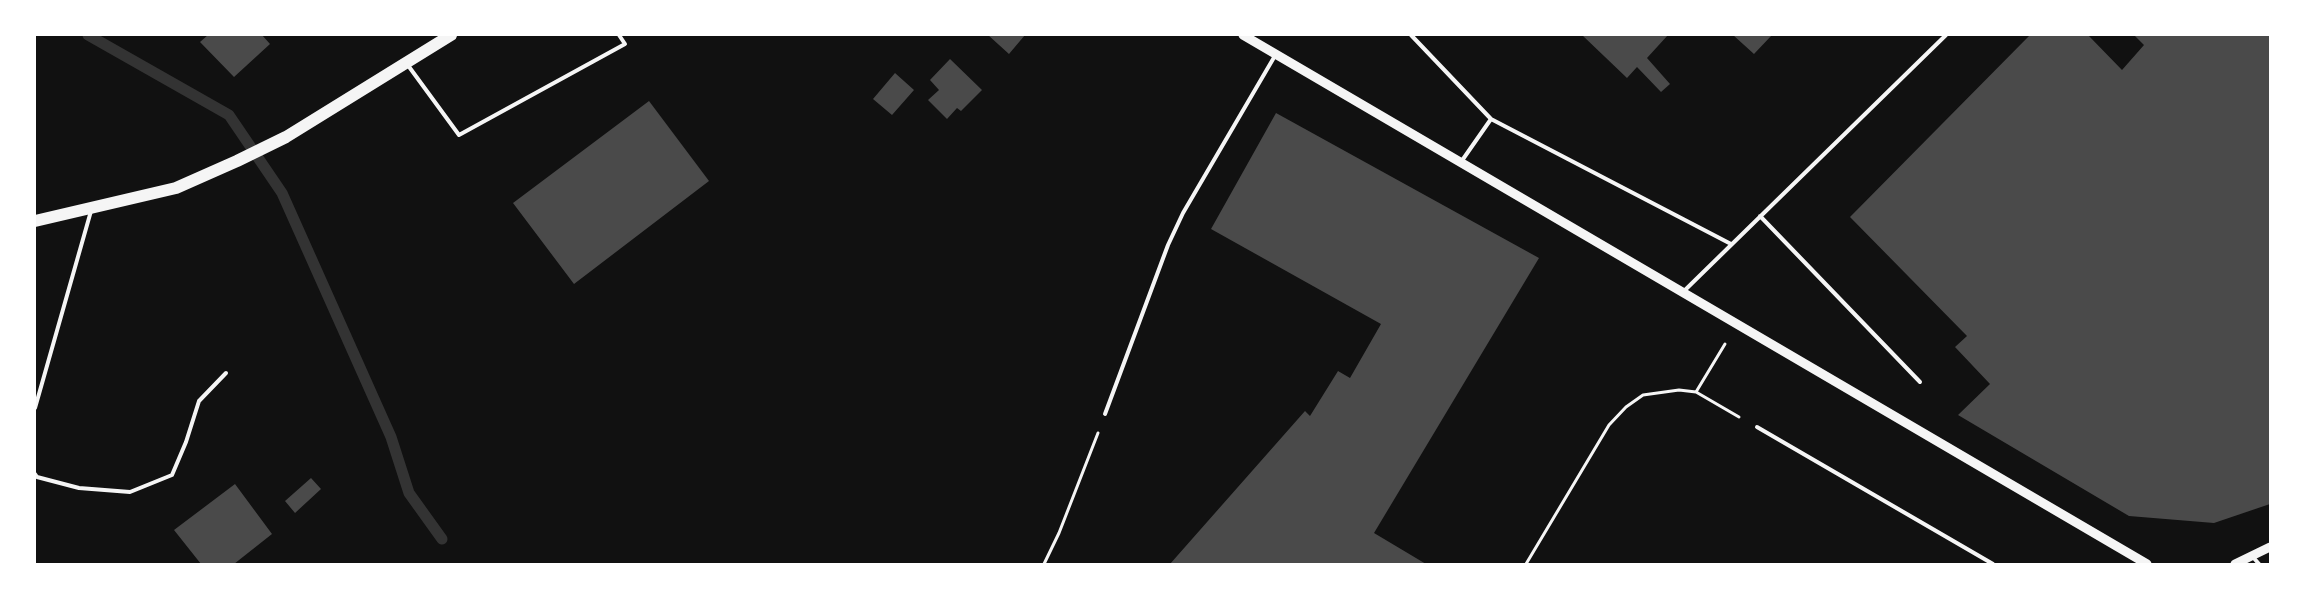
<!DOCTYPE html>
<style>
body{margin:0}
#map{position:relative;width:2305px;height:599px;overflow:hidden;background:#111;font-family:"Noto Serif",serif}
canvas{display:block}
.frame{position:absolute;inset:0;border:36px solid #fff;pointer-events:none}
</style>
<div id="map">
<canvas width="2305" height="599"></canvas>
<div class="frame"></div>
</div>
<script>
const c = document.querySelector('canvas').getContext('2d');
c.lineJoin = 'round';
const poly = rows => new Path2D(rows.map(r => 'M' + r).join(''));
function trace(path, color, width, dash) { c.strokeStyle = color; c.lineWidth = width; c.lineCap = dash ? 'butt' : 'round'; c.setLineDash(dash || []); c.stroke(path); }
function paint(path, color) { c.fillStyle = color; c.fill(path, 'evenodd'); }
const stream = poly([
 [88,35,229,115,282,193,391,437,409,493,442,539]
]);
const building = poly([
 [208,35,262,35,270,44,234,77,200,42],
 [988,35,1025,35,1009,54],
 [1582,35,1668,35,1647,58,1670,84,1661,92,1637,67,1627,78],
 [1733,35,1772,35,1754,54],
 [2030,35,2088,35,2122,70,2144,45,2134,35,2270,35,2270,504,2214,523,2129,516,1958,415,1990,384,1955,347,1967,336,1850,217],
 [950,59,982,90,961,111,957,108,947,119,928,100,939,90,930,80],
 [895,73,914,90,892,115,873,99],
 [649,101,709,181,574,284,513,203],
 [1276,113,1539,258,1374,533,1426,564,1170,564,1305,411,1310,416,1338,371,1350,378,1381,324,1211,229],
 [311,478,321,489,295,513,285,501],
 [235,484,272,534,234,564,201,564,174,530]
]);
const path = poly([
 [1696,392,1739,417],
 [1044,564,1059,533,1098,433],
 [1526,564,1609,425,1626,407,1643,395,1679,390,1696,392,1725,344]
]);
const service = poly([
 [1411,35,1491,119],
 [407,64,459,135,625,44,619,35],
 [1461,162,1491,119,1731,244],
 [1760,216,1920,382],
 [1683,292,1946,35],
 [35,408,91,211],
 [1105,414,1168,245,1183,213,1276,54],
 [1757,427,1993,564],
 [35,474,37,477,79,488,130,492,172,475,186,442,199,401,226,373],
 [2252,556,2259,564]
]);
const tertiary = poly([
 [1243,35,2147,564],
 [2235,564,2270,547]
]);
const primary = poly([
 [35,221,176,188,237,161,286,137,451,35]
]);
trace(stream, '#333', 11);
paint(building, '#4a4a4a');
trace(path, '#f5f5f5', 3);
trace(service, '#f5f5f5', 4);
trace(tertiary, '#f5f5f5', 9);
trace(primary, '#f5f5f5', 12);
</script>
